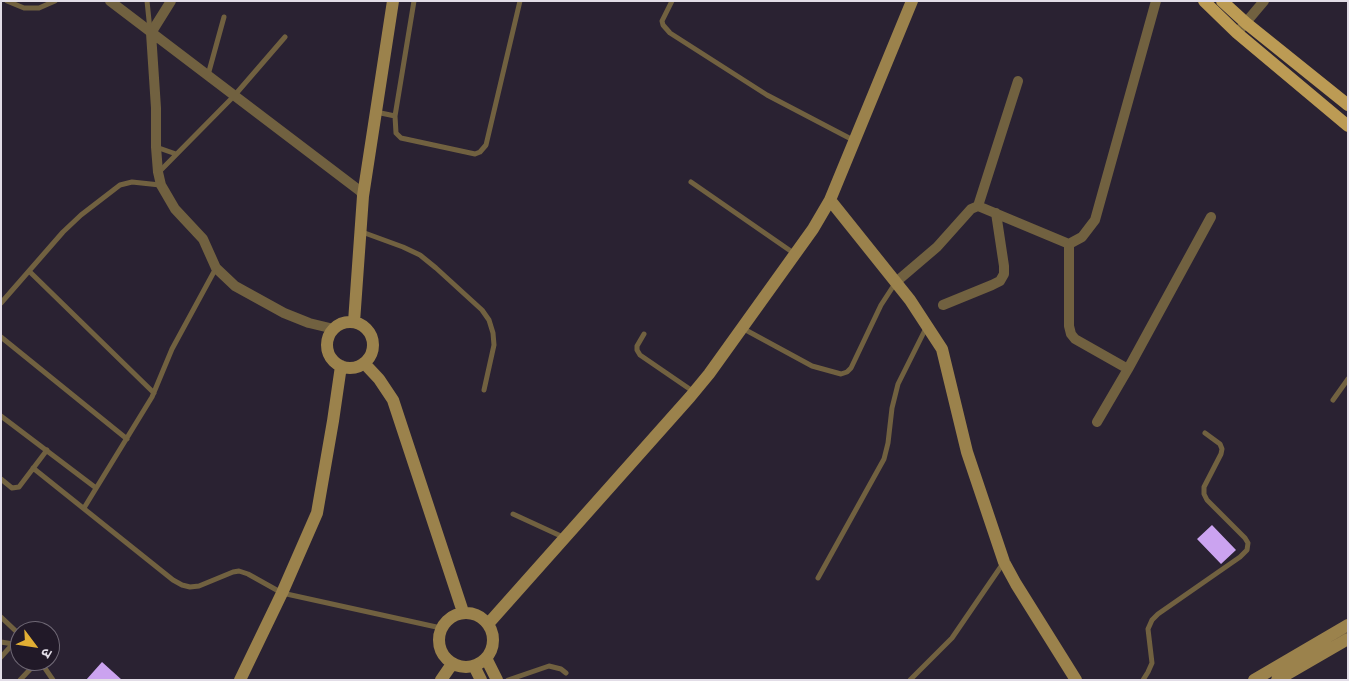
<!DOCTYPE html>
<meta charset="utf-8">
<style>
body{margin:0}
#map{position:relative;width:1349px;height:681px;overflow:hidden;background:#2a2232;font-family:Cabin,"Noto Sans Devanagari",sans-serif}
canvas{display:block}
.frame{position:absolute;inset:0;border:2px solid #e2dde7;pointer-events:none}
.north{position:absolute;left:10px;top:621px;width:50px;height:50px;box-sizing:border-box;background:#211928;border:1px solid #6e6774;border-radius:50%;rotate:121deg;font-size:14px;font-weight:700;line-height:20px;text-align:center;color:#e2dde7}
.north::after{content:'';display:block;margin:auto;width:18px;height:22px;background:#e2af34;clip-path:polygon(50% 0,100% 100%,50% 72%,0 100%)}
</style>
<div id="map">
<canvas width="1349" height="681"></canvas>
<div class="frame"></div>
<div class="north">उ</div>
</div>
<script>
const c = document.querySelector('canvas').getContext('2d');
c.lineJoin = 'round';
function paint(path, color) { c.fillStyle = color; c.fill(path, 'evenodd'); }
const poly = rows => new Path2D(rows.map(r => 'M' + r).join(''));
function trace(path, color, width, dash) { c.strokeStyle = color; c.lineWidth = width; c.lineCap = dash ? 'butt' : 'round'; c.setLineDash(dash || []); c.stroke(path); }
const building = poly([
 [1212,525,1236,550,1221,564,1197,539],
 [102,662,122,680,86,680]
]);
const lane = poly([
 [7,1,24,8,39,8,55,1],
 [147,1,150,30],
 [672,1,662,21,663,25,670,33,767,95,853,140],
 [208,75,224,17],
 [376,112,395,116,396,133,401,138,475,154,480,152,486,145,520,1],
 [395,116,414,1],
 [156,147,176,154],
 [159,172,234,96,285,37],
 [691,182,795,254],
 [362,232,403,247,420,255,436,268,482,310,489,320,493,333,494,345,484,390],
 [30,272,154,393],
 [1,303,63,232,81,215,120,185,132,182,160,185],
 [742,328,812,366,841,374,847,372,851,368,881,305,896,282],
 [644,334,637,346,637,350,640,355,694,392],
 [1,337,127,439],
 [1333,400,1348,379],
 [1,416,96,488],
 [33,468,173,580,182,585,190,587,199,586,233,572,239,571,248,574,282,593,441,628],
 [1,479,12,488,19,487,47,450],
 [84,508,152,397,172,349,216,268],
 [513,514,563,537],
 [818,578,884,459,888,443,892,408,898,384,927,326],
 [1,617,20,635],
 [1,642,13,644],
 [1,657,20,636],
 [40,661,53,680],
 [20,680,38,661],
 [508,680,549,666,561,669,566,673],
 [910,680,952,638,1004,562],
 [1143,680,1148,672,1152,663,1148,629,1152,620,1158,614,1240,557,1247,550,1248,543,1245,538,1207,500,1204,494,1204,487,1221,454,1222,449,1220,444,1205,433]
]);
const street = poly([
 [110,1,360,191,363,196],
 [171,1,151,33,156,108,156,147,158,172,161,185,175,209,203,239,216,268,235,286,284,313,309,323,334,329],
 [1237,33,1264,1],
 [978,206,1018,81],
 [1069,244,1082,237,1095,220,1156,1],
 [896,282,937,247,971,209,978,206,1069,244,1069,326,1071,334,1075,339,1128,369,1211,217],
 [943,305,992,285,1000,281,1004,274,1004,266,996,213],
 [1097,422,1128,369]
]);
const secondary = poly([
 [830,200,910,300,942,349,967,452,1004,562,1016,584,1076,680],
 [354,322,363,196,393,1],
 '327 345a23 23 0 1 1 46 0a23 23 0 1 1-46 0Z',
 [364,363,379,379,393,400,463,612],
 '439 640a27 27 0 1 1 54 0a27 27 0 1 1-54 0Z',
 [488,624,690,397,709,374,813,229,830,200,912,1],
 [486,658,497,680],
 [474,666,481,680],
 [240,680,282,593,317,513,333,421,341,366],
 [441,680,452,664],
 [1254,680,1348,625],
 [1277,680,1348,639]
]);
const primary = poly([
 [1204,1,1237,33,1348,126],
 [1222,1,1246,23,1348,105]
]);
paint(building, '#cba3f0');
trace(lane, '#716140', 5);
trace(street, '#716140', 10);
trace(secondary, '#9b824c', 12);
trace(primary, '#bc9b54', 12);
</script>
